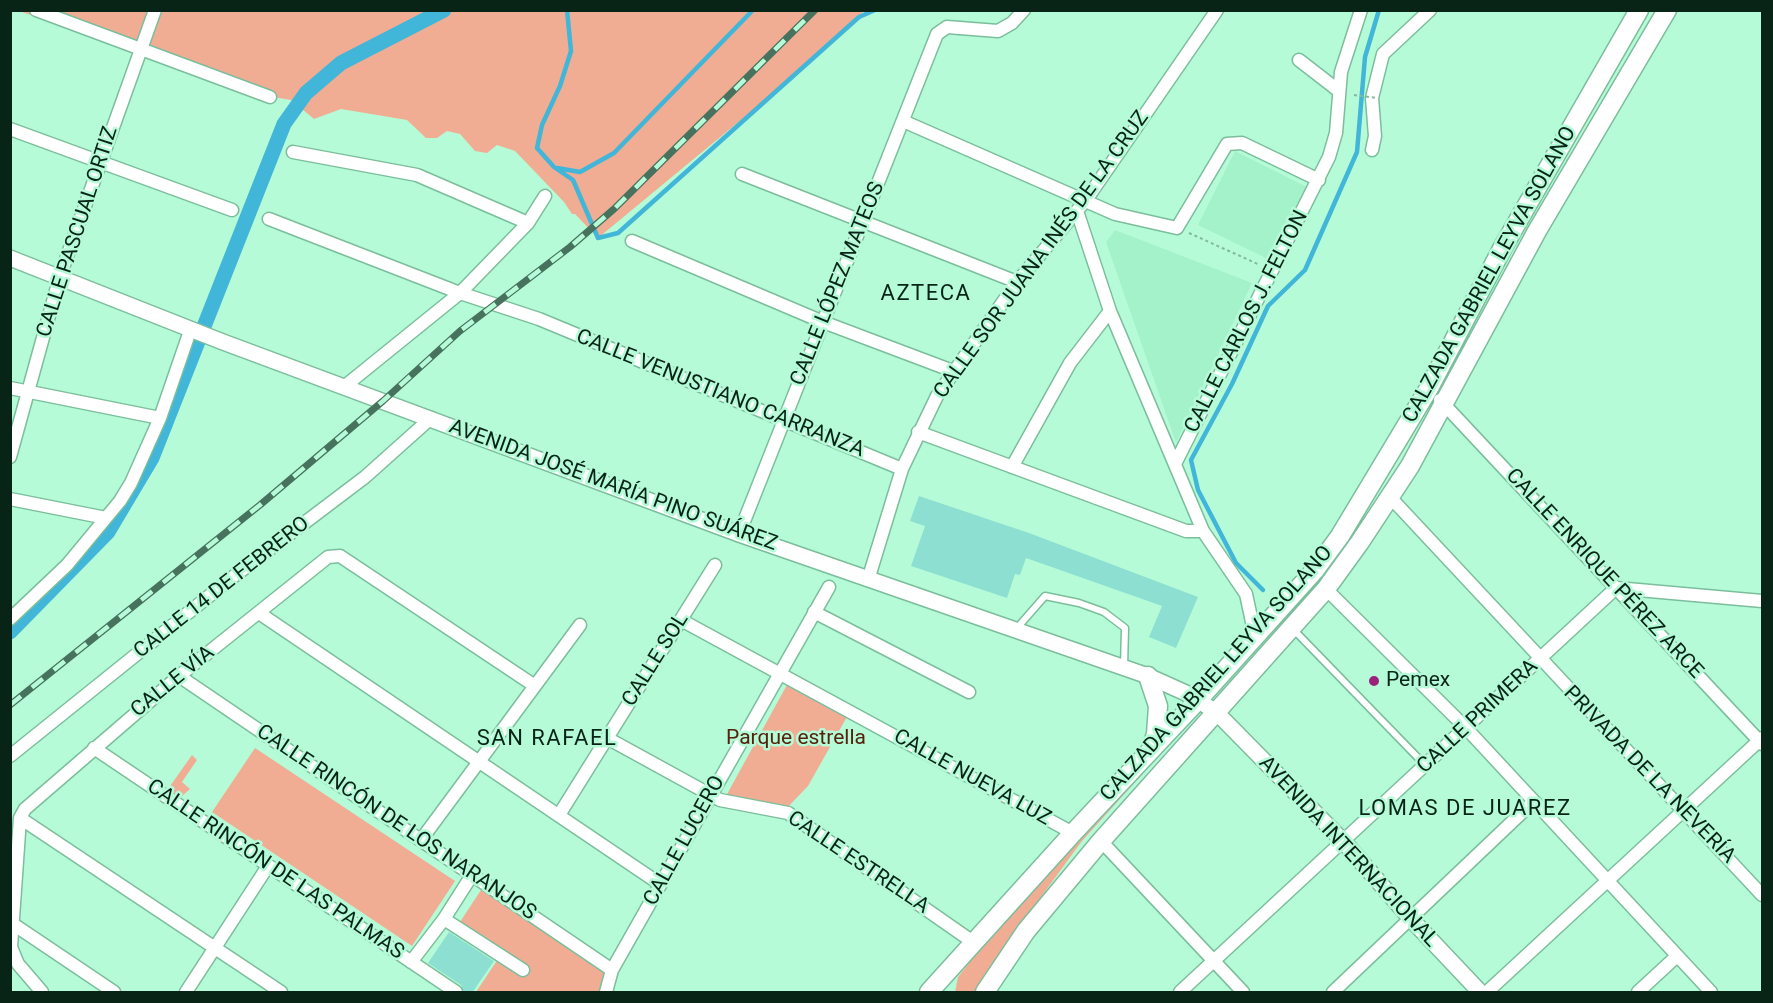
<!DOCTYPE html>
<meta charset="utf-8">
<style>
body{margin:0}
#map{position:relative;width:1773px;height:1003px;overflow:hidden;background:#b6fbd7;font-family:Roboto,sans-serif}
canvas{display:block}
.frame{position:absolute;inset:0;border:12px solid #072417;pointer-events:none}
</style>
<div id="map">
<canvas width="1773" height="1003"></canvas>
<div class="frame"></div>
</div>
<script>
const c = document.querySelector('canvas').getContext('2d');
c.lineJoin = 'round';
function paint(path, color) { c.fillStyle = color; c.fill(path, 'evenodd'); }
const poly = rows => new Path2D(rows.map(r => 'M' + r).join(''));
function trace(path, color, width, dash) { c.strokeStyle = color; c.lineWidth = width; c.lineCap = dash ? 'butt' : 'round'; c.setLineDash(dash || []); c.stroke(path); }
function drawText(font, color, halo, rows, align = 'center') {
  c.font = font + ' Roboto,sans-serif'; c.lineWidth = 5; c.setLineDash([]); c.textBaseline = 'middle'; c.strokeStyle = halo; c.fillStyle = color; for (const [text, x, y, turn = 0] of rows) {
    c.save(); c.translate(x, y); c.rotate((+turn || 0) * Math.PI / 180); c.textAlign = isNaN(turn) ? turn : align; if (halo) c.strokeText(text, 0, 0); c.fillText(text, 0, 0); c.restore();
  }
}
const built = poly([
 [1235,151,1309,188,1272,261,1198,225],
 [1115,230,1252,283,1176,443,1106,242]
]);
const green = poly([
 [19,11,864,11,799,72,598,238,575,214,572,214,564,202,515,151,497,145,487,153,475,151,460,134,447,131,437,138,426,138,407,120,341,109,314,119,291,100,273,97],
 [788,683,848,715,808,786,786,809,726,796],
 [1185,727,1082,841,1019,927,979,992,955,992,958,977,1022,896],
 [255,748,455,881,412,946,212,812],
 [192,755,197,760,182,782,190,789,181,797,168,789],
 [483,887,613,977,612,992,476,992,504,950,460,922]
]);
const stream = poly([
 [567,10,571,51,560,86,542,125,537,148,554,167,573,180,598,238,618,233,859,17,875,10],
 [557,168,580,172,614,153,753,10],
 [1263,590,1236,563,1198,490,1191,460,1232,384,1268,306,1305,270,1357,152,1365,57,1379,10]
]);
const canal = poly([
 [10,632,108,532,152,458,284,124,306,93,341,63,444,10]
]);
const building = poly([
 [919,496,1029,533,1198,597,1176,648,1149,637,1162,606,1026,558,1020,575,1015,574,1007,598,911,566,925,526,910,521],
 [449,932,494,961,472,993,464,993,461,985,428,963]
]);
const path = poly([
 [1189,233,1260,265]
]);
const service = poly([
 [1017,628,1045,596,1079,603,1104,612,1125,628,1124,667],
 [1292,628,1425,765]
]);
const minor = poly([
 [36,10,270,97],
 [1299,60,1339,91],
 [903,121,1115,214,1177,228,1227,144,1242,143,1319,180],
 [10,129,232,210],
 [1372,150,1375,136,1372,98,1383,54,1430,10],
 [293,152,417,175,528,223],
 [742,174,1017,282],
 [1077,211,1110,311,1203,531,1246,594,1255,636],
 [269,219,460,293,539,319,902,469],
 [632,241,823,322,953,371],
 [345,386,460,293,528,223,545,196],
 [10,388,160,418],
 [1440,400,1762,744],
 [918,432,1186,531,1203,531],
 [10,457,60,276,155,10],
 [1175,464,1329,157,1336,133,1341,72,1361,10],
 [1012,467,1070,363,1110,311],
 [1390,497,1762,895],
 [10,499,106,518],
 [739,534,937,34,947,27,998,31,1012,23,1024,10],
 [868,580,902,469,937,396,1017,282,1086,200,1217,10],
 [1326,589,1466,728,1711,992],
 [814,612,969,692],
 [259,613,660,884],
 [10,619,67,565,120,501,131,483,160,418,191,328],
 [681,620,1073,833],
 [179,676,612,970],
 [607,738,720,800,788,813,973,942],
 [94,748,456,992],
 [10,756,229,580,365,477,431,418],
 [559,815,715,565],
 [20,818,281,992],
 [421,840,580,625],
 [1101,841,1243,992],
 [444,919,523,970],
 [13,924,114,992],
 [411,962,444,919,472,875],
 [42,992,18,964,11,947,20,818,25,809,179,676,328,557,340,556,535,686],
 [186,992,268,866],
 [606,992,612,970,829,587],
 [1180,992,1616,588,1762,601],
 [1333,992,1533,802],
 [1487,992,1762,738],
 [1638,992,1677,956]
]);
const tertiary = poly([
 [10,258,223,342,739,534,1148,676,1188,694,1216,712,1344,842,1411,919,1480,992]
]);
const primary = poly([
 [1148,676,1158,706,1156,734,1152,746],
 [929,992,1073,833,1199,699,1315,570,1340,536,1429,388,1503,247,1639,10],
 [985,992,1026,931,1101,841,1326,589,1360,542,1410,466,1537,231,1667,10]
]);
const rail = poly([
 [10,705,260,505,383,401,460,331,570,247,614,209,815,10]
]);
const pathBridge = poly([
 [1354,95,1377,98]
]);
const markers = [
 [1374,681,6,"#9b227b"]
];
const streetNames = [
 ["CALLE PASCUAL ORTIZ",78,232,-72],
 ["CALLE SOR JUANA INÉS DE LA CRUZ",1042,255,-54],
 ["CALZADA GABRIEL LEYVA SOLANO",1490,275,-61],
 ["CALLE LÓPEZ MATEOS",838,284,-68],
 ["CALLE CARLOS J. FELTON",1247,322,-63],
 ["CALLE VENUSTIANO CARRANZA",720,394,22],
 ["AVENIDA JOSÉ MARÍA PINO SUÁREZ",613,486,20],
 ["CALLE ENRIQUE PÉREZ ARCE",1604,574,47],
 ["CALLE 14 DE FEBRERO",222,588,-38],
 ["CALLE SOL",656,660,-58],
 ["CALZADA GABRIEL LEYVA SOLANO",1217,674,-48],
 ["CALLE VÍA",173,682,-39],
 ["CALLE PRIMERA",1478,717,-43],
 ["PRIVADA DE LA NEVERÍA",1649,775,46],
 ["CALLE NUEVA LUZ",972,778,29],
 ["CALLE RINCÓN DE LOS NARANJOS",396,823,34],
 ["CALLE LUCERO",685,841,-61],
 ["AVENIDA INTERNACIONAL",1348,852,47],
 ["CALLE ESTRELLA",858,863,34],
 ["CALLE RINCÓN DE LAS PALMAS",275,870,34]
];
const poiNames = [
 ["Pemex",1386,681]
];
const parkNames = [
 ["Parque estrella",796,739]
];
const neighbourhoodNames = [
 ["AZTECA",926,294],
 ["SAN RAFAEL",547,739],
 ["LOMAS DE JUAREZ",1465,809]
];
paint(built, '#a4f2ca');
paint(green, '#f0ad94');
trace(stream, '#41b6d8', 4.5);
trace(canal, '#41b6d8', 15);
paint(building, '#8de0d1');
trace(service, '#7bbe9c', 9);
trace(minor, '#7bbe9c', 15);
trace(tertiary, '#7bbe9c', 18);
trace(primary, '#7bbe9c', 21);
trace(path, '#80b99c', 2, [3, 3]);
trace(service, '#fff', 6);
trace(minor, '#fff', 12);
trace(tertiary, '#fff', 15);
trace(primary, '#fff', 18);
trace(rail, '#47735e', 7);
trace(rail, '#b6fbd7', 4.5, [14]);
trace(pathBridge, '#80b99c', 2, [3, 3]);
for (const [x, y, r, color] of markers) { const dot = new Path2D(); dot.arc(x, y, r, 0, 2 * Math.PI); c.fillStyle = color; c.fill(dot); trace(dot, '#b6fbd7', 2); }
drawText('21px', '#072417', '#b6fbd7', streetNames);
drawText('21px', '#072417', '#b6fbd7', poiNames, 'left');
drawText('21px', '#56210b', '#b6fbd7', parkNames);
c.letterSpacing = '1.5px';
drawText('22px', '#072417', '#b6fbd7', neighbourhoodNames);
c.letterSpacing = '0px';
</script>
